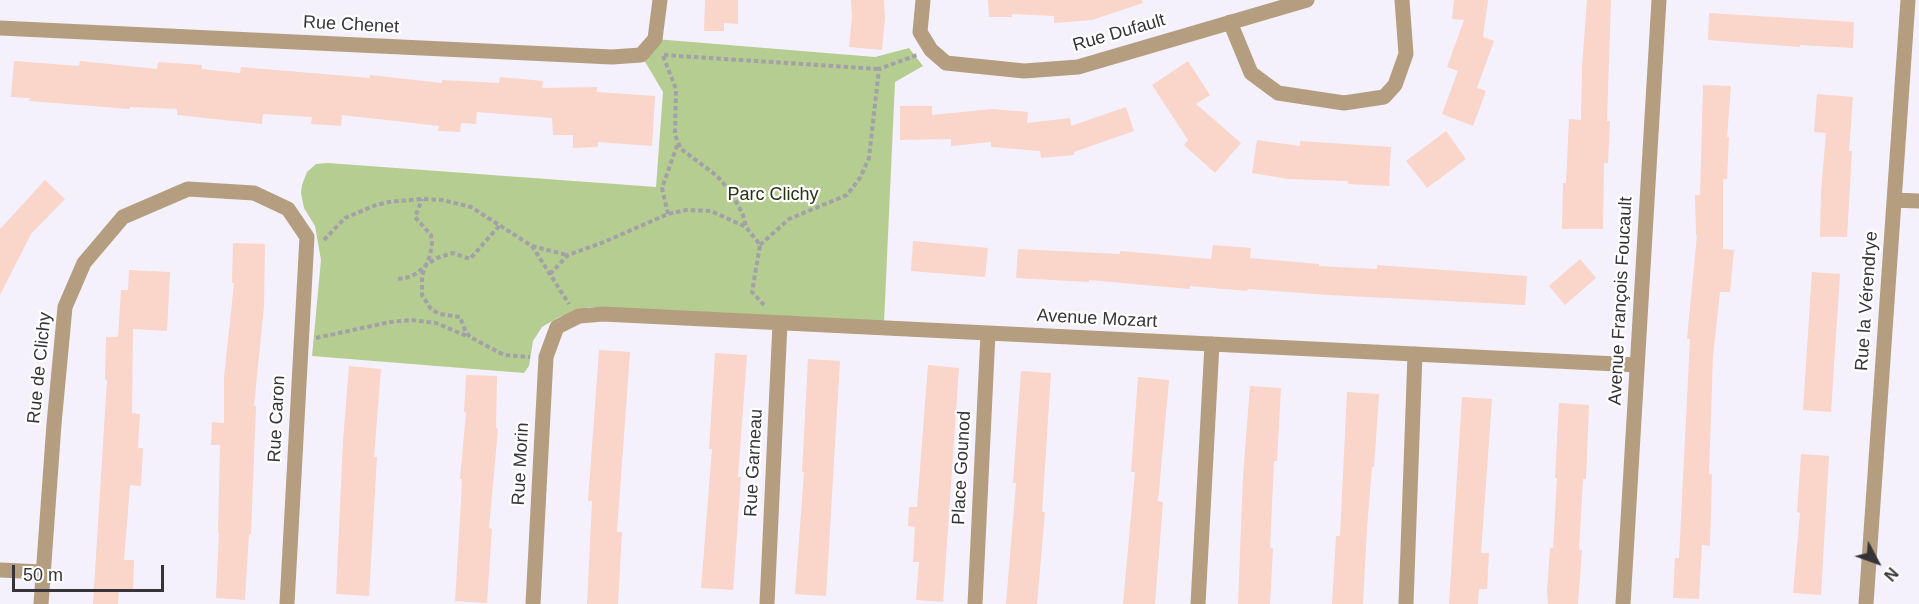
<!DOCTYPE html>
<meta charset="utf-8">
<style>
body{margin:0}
#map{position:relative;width:1919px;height:604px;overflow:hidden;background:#f4f1fc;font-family:Arial,sans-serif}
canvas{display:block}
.north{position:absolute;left:1847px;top:532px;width:60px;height:60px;-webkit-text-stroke:4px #fff;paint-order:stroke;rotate:131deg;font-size:16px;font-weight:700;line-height:24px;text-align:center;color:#353539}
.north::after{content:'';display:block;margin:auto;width:21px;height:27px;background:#353539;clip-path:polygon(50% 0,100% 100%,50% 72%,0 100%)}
.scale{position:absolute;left:12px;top:565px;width:152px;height:27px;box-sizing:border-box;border:3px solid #353539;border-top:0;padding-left:8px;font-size:18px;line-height:21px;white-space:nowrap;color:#353539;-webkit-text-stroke:4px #fff;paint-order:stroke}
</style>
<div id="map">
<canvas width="1919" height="604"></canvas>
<div class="north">N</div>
<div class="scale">50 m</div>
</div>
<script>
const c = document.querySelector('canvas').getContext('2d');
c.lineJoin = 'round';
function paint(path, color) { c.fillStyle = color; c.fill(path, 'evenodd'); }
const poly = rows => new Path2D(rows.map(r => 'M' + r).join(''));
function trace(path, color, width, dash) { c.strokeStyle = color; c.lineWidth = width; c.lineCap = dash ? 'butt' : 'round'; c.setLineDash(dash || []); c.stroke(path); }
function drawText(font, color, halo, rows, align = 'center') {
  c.font = font + ' Arial,sans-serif'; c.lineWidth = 4.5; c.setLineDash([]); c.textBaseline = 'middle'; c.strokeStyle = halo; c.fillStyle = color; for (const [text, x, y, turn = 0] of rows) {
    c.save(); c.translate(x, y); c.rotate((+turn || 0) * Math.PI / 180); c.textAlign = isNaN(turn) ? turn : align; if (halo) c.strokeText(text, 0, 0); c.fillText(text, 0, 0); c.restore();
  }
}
const green = poly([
 [655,39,875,57,909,48,923,66,895,82,884,323,589,307,559,317,542,327,533,341,529,366,524,373,312,356,321,260,315,226,304,208,301,193,302,185,307,172,316,164,328,163,656,187,663,92,641,55]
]);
const building = poly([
 [705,0,738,0,738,24,724,23,724,31,704,31],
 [851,0,884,0,885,18,882,50,849,47,852,17],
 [988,0,1142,0,1143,3,1092,20,1054,23,1054,16,1012,14,1012,17,989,17],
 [1454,0,1488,0,1483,37,1494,41,1477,88,1486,91,1473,126,1442,114,1458,71,1447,67,1464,20,1452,19],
 [1587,0,1611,0,1607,121,1610,121,1608,163,1604,163,1603,229,1562,229,1563,183,1566,183,1569,119,1581,120,1582,67],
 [1709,13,1854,22,1853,48,1800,45,1800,47,1708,40],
 [14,61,79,66,80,61,157,69,158,62,202,65,202,69,240,73,241,67,370,78,370,75,442,83,442,80,499,83,500,77,543,81,542,88,597,87,597,92,655,96,652,146,598,142,598,147,573,148,573,135,553,135,552,118,477,112,476,124,461,123,460,132,438,131,439,126,342,115,341,126,311,124,312,117,263,114,262,124,177,115,177,109,130,107,130,109,29,101,30,98,11,97],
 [1188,61,1210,95,1196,104,1241,143,1215,173,1184,145,1188,140,1152,85],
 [1703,85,1731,86,1727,137,1729,137,1727,179,1723,179,1723,249,1734,250,1730,292,1720,292,1713,356,1709,474,1712,474,1710,546,1702,545,1699,599,1673,598,1675,558,1679,558,1690,339,1687,339,1697,235,1696,235,1695,195,1700,195],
 [1817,94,1853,97,1849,151,1852,151,1847,237,1820,237,1821,191,1826,133,1814,132],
 [900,106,932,106,932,115,992,109,1028,112,1027,123,1070,118,1071,126,1126,107,1134,131,1074,152,1074,155,1041,158,1040,151,991,147,991,142,951,146,951,139,900,140],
 [1446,131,1466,159,1427,188,1406,161],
 [1257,140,1300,146,1300,141,1391,147,1389,186,1348,184,1348,181,1288,179,1252,173],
 [45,180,65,199,31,234,0,295,0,229],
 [913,241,988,248,985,277,911,271],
 [233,243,265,244,264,306,254,406,256,406,251,534,249,534,245,600,216,598,219,533,218,533,220,445,211,445,212,422,224,423,224,378,234,283,232,283],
 [1213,245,1251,248,1250,258,1319,264,1319,266,1377,269,1377,265,1527,276,1525,305,1328,295,1248,289,1247,291,1190,286,1190,289,1089,280,1089,282,1016,278,1018,249,1120,254,1120,251,1211,259],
 [1580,259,1596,278,1565,305,1549,286],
 [129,270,170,272,167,331,133,329,132,413,140,414,138,448,143,448,141,486,130,485,124,560,134,560,133,592,119,591,118,604,93,604,107,380,105,380,106,337,118,337,121,290,128,290],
 [1812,272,1840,274,1831,412,1803,410],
 [599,350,630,352,617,532,622,532,618,604,587,604,592,501,588,501],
 [715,353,747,355,738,477,741,477,733,590,701,588,712,449,709,449],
 [808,359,840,361,826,596,795,594,804,472,802,472],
 [928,365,959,368,943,602,916,600,919,562,913,562,915,527,908,526,909,507,917,507],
 [349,366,381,369,374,457,377,457,369,596,336,594,343,441],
 [1021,371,1051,373,1042,512,1045,512,1037,604,1006,604,1016,483,1013,483],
 [466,375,497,376,496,428,498,429,489,528,492,529,487,603,455,601,461,502,462,479,460,479,466,412,464,412],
 [1138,377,1169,380,1158,501,1163,502,1155,604,1123,604,1135,472,1131,472],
 [1250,386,1281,388,1277,461,1274,461,1270,548,1273,548,1270,604,1238,604,1243,476],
 [1347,392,1379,394,1374,467,1372,467,1367,528,1363,604,1332,604,1336,536,1340,536],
 [1462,397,1492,399,1481,553,1489,553,1487,589,1479,589,1478,604,1449,604],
 [1559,403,1589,405,1586,479,1583,479,1579,550,1582,550,1578,604,1548,604,1547,591,1550,548,1553,548,1557,478,1555,478],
 [1801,454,1829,456,1821,595,1793,593,1800,513,1797,512]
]);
const path = poly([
 [664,55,879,69],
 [663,56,676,89,675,135,681,149,717,176,731,192,743,215,746,227],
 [668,214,662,188,678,143],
 [499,226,470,259,453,253,437,258,426,265,422,275,422,295,431,309,439,314,460,317,465,330,470,337,504,355,530,357],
 [324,240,345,218,376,205,389,202,422,199,442,200,471,207,532,246,569,304],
 [760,245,789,219,847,195,860,178,869,158,879,69,917,55],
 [532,246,567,255],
 [550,274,568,255,604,242,668,214,686,210,711,211,746,227,760,245,752,292,764,305],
 [398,279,410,277,417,273,426,265,430,256,432,243,431,235,415,217,422,199],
 [316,338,390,322,411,320,436,323,469,337]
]);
const street = poly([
 [923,0,920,32,931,50,946,63,1024,71,1078,67,1307,0],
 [1230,22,1251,73,1278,93,1344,103,1384,97,1395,85,1406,54,1402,0],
 [0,28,612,57,641,55,655,39,660,0],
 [1894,200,1919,201],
 [0,570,42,572],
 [41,604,54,424,65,307,84,263,123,217,188,189,254,193,288,209,307,237,287,604],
 [533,604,546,357,557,327,579,316,603,314,1637,365],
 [767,604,780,323],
 [975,604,988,333],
 [1198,604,1212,344],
 [1406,604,1415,354],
 [1623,604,1659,0],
 [1866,604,1908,0]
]);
const streetNames = [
 ["Rue Chenet",351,25,3],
 ["Rue Dufault",1119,33,-16],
 ["Avenue François Foucault",1621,301,-87],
 ["Rue la Vérendrye",1867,301,-86],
 ["Avenue Mozart",1097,319,3],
 ["Rue de Clichy",40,368,-84],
 ["Rue Caron",277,419,-87],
 ["Rue Garneau",754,463,-87],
 ["Rue Morin",521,464,-87],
 ["Place Gounod",962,468,-87]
];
const parkNames = [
 ["Parc Clichy",773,195]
];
paint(green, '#b5cd91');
paint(building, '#fad5c9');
trace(path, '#a2a0a8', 4, [4.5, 3]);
trace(street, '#b49e7f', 15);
drawText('18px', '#353539', '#fff', streetNames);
drawText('18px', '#273311', '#fff', parkNames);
</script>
